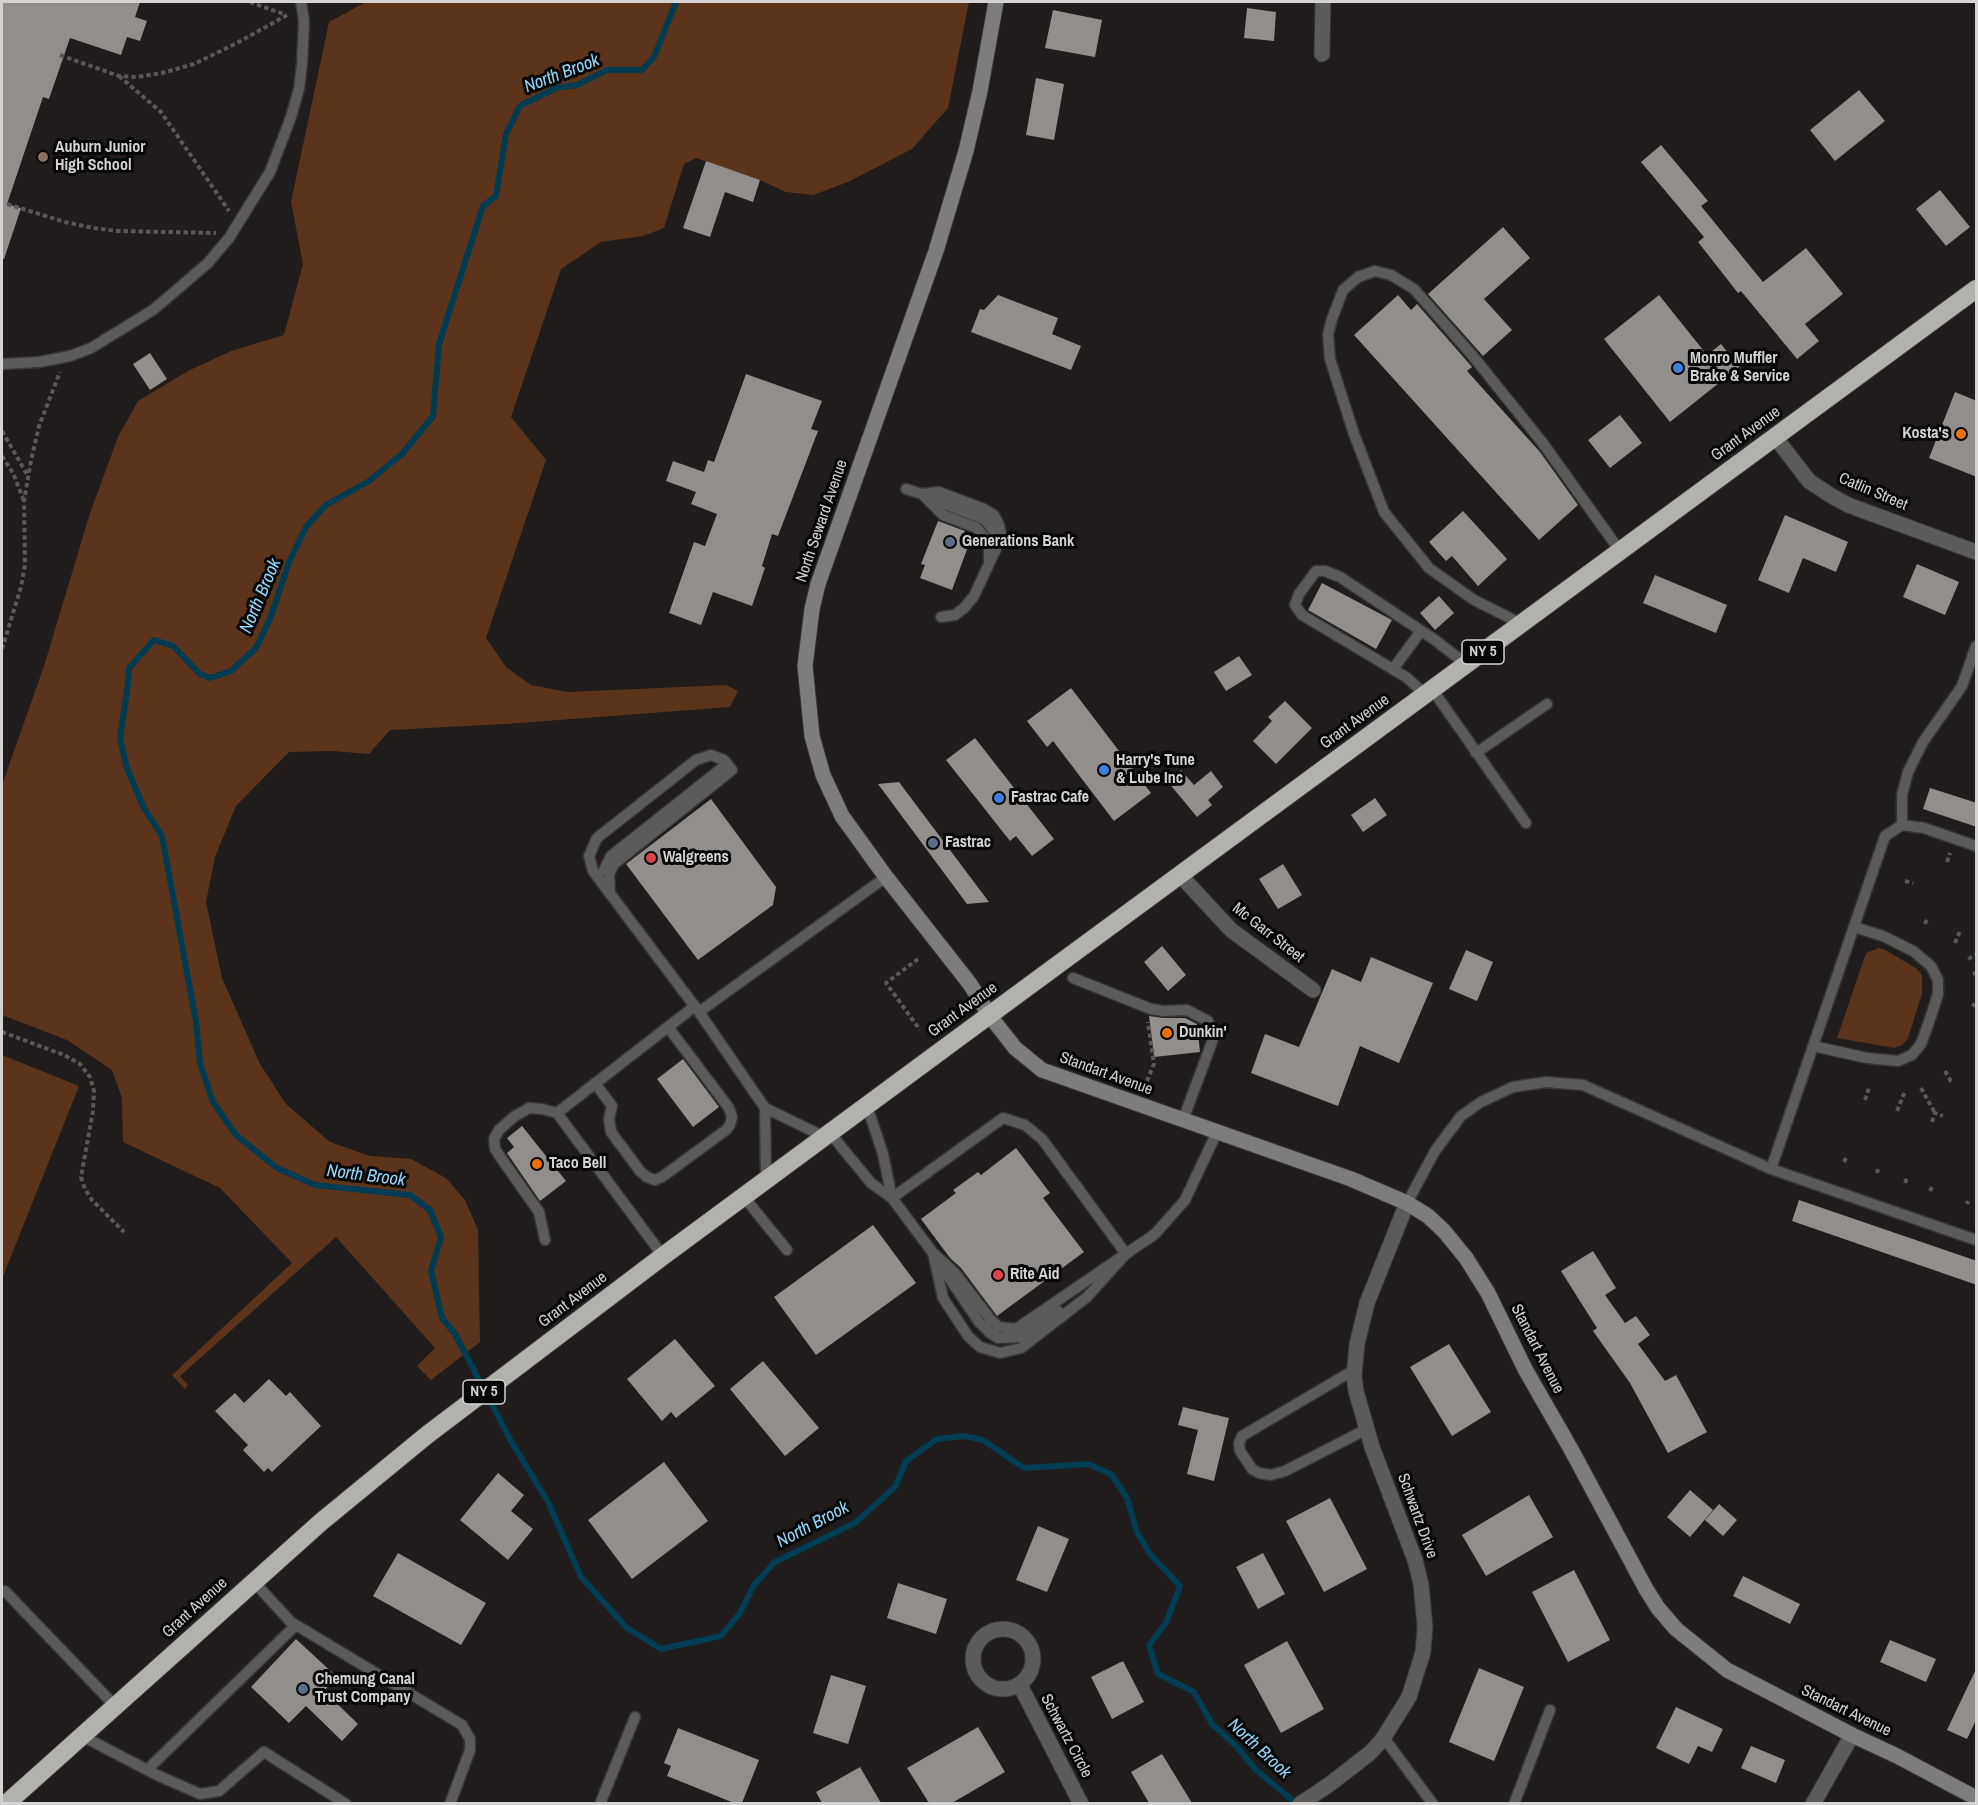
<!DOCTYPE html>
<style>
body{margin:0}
#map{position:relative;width:1978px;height:1805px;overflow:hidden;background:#1f1c1b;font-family:"Archivo Narrow",sans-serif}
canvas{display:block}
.frame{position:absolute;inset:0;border:3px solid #d5d3d2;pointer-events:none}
</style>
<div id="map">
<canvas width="1978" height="1805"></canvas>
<div class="frame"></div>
</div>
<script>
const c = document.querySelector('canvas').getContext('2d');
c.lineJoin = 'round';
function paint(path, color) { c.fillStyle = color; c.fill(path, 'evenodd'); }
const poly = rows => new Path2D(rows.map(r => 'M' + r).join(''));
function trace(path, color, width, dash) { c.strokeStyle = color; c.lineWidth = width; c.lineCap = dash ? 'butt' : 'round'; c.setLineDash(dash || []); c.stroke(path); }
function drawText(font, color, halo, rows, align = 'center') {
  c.font = font + ' "Archivo Narrow",sans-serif'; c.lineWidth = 6; c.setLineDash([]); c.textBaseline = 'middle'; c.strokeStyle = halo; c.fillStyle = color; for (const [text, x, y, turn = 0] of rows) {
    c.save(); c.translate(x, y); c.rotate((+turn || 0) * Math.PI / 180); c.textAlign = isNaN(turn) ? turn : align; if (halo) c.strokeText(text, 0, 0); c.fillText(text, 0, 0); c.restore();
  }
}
const green = poly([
 [366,2,969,2,948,108,912,149,848,182,813,195,786,192,760,180,696,158,684,164,664,228,643,236,601,242,561,269,511,417,546,460,486,638,506,667,531,685,568,692,726,685,738,691,730,707,506,724,390,730,369,754,333,751,289,752,236,806,215,857,206,902,222,978,260,1064,286,1104,330,1142,370,1156,411,1159,446,1178,465,1200,478,1230,480,1342,431,1380,417,1366,435,1348,336,1237,180,1376,188,1385,185,1389,172,1375,292,1263,220,1188,123,1142,122,1098,112,1070,67,1040,2,1015,2,785,44,666,90,513,118,437,138,401,188,371,231,351,284,335,303,264,291,202,329,22],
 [1879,948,1885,950,1916,968,1922,975,1922,994,1908,1038,1902,1045,1894,1048,1837,1038,1866,953],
 [2,1055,79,1086,2,1279]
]);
const stream = poly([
 [676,2,654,57,642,70,607,70,577,85,556,88,520,106,506,134,496,196,483,206,439,344,433,416,402,454,369,481,326,505,306,527,289,562,270,619,256,648,231,671,210,678,200,674,173,646,154,640,129,668,128,684,120,738,127,769,144,808,162,836,196,1022,200,1063,213,1102,236,1135,277,1168,315,1185,410,1195,430,1210,441,1237,431,1271,442,1318,455,1334,511,1441,548,1502,581,1577,627,1628,661,1649,721,1636,740,1613,754,1585,775,1562,855,1523,895,1487,906,1461,937,1439,964,1436,983,1440,1024,1468,1089,1464,1112,1475,1127,1498,1137,1532,1150,1554,1180,1586,1166,1623,1149,1645,1158,1674,1194,1692,1212,1724,1237,1747,1256,1770,1297,1804]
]);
const building = poly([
 [2,2,140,2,135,17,147,21,140,41,127,37,121,55,70,38,49,99,43,97,7,204,21,208,4,259,2,259],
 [1247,8,1276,12,1274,41,1244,38],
 [1053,10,1102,20,1095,57,1045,48],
 [1036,78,1064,84,1054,140,1026,135],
 [1859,90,1885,121,1835,161,1810,130],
 [1661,145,1708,201,1701,206,1763,282,1806,248,1843,294,1805,324,1819,341,1797,359,1741,291,1738,293,1698,242,1704,237,1641,162],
 [706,161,760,180,753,202,725,192,710,237,683,228],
 [1940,190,1970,227,1946,246,1916,209],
 [1503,227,1530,258,1484,299,1512,330,1483,356,1428,294],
 [998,295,1058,318,1052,334,1081,346,1071,370,971,332,980,309,984,310],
 [1398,295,1411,310,1417,304,1466,360,1472,367,1467,371,1540,452,1578,505,1539,540,1354,335],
 [1659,295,1707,355,1721,344,1739,367,1670,422,1604,339],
 [150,353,167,379,150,390,133,364],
 [746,374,822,401,811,429,818,431,778,536,772,534,762,566,765,568,752,606,713,592,701,625,669,613,694,542,705,546,717,514,691,504,696,492,666,481,673,461,704,472,708,460,714,462],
 [1955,392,1977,401,1977,477,1929,458],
 [1620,415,1642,443,1610,468,1588,440],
 [1463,511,1507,559,1478,586,1452,556,1446,561,1429,542],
 [1785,515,1848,542,1836,572,1803,558,1789,593,1758,580],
 [938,521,965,531,964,533,972,536,952,590,920,578,925,565,921,564],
 [1917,564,1959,582,1945,615,1903,597],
 [1655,575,1727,605,1716,633,1643,603],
 [1322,583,1392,620,1376,649,1308,610],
 [1439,596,1454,613,1435,630,1420,613],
 [1239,656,1252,675,1226,691,1214,672],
 [1071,688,1151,793,1114,821,1053,741,1047,747,1027,721],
 [1285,701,1312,728,1276,764,1253,741,1272,721,1268,717],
 [975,738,1054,839,1032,856,1016,836,1010,841,946,760],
 [1181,770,1194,785,1211,771,1223,787,1208,800,1212,805,1197,817,1168,782],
 [899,782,989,902,967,904,878,784],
 [1930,788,1977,803,1977,827,1923,809],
 [1375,798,1387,815,1363,832,1351,815],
 [711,799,776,887,773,905,698,960,626,864],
 [1283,864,1302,895,1278,909,1259,879],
 [1162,946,1186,975,1168,991,1144,962],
 [1466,950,1493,962,1477,1001,1449,989],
 [1371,957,1433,983,1399,1063,1360,1046,1338,1106,1251,1073,1265,1034,1299,1047,1332,969,1361,982],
 [1149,1016,1163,1018,1185,1018,1197,1024,1200,1052,1154,1057],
 [683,1059,719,1107,693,1127,657,1079],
 [522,1126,566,1181,540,1201,507,1153,514,1147,507,1138],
 [1016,1148,1050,1193,1043,1198,1084,1252,997,1316,961,1268,950,1258,921,1219,956,1193,953,1190,978,1172,981,1175],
 [1799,1200,1977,1261,1977,1285,1792,1221],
 [873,1225,916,1283,816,1355,774,1297],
 [1593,1251,1616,1288,1605,1295,1625,1323,1636,1316,1650,1335,1638,1344,1665,1381,1676,1375,1707,1432,1668,1453,1630,1383,1593,1331,1597,1328,1561,1271],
 [675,1339,715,1386,676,1418,671,1412,662,1421,627,1379],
 [1449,1344,1491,1412,1452,1436,1410,1367],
 [763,1361,819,1428,785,1456,730,1389],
 [269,1379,286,1396,290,1392,321,1426,272,1472,268,1468,264,1472,243,1450,248,1445,215,1411,235,1393,244,1403],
 [1183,1407,1229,1418,1214,1481,1187,1474,1198,1430,1178,1425],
 [664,1462,708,1521,632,1579,588,1520],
 [498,1473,524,1495,511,1511,533,1529,508,1560,460,1520],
 [1690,1490,1713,1510,1690,1537,1667,1517],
 [1529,1495,1553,1537,1486,1576,1462,1535],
 [1330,1498,1367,1569,1324,1592,1286,1521],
 [1719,1504,1737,1520,1723,1536,1705,1520],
 [1038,1526,1069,1539,1047,1592,1016,1580],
 [398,1553,486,1603,461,1645,373,1596],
 [1263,1553,1285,1594,1258,1609,1236,1567],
 [1574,1570,1610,1640,1568,1662,1532,1592],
 [1743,1576,1800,1604,1790,1624,1733,1596],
 [898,1583,947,1599,936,1634,887,1618],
 [296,1639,337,1677,324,1691,358,1724,342,1741,306,1706,289,1723,251,1687],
 [1890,1640,1936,1659,1926,1682,1880,1662],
 [1287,1641,1324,1709,1281,1733,1244,1665],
 [1123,1661,1144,1702,1112,1719,1091,1677],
 [1977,1667,1977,1718,1967,1739,1947,1730],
 [1479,1668,1524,1687,1494,1761,1449,1742],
 [831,1675,866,1686,848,1744,813,1733],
 [1676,1707,1723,1729,1712,1752,1698,1746,1689,1764,1656,1748],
 [978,1727,1005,1772,952,1803,929,1803,907,1768],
 [678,1728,759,1760,742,1803,734,1803,667,1776,671,1766,664,1763],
 [1751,1746,1785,1760,1776,1783,1741,1768],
 [1162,1754,1192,1803,1149,1803,1131,1772],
 [860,1767,881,1803,822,1803,816,1792]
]);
const path = poly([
 [250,2,286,15],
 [60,55,119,76,137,77,162,73,194,64,237,43,287,15],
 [119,76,161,112,229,211],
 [7,204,65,222,93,228,118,231,216,233],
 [2,431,28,476],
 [2,456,13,473,24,501],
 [2,649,21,587,25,565,24,501,31,461,39,426,60,372],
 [1947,862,1950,853],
 [1905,881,1913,883],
 [1925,924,1927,919],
 [1955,943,1960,931],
 [918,959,886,983,920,1030],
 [1968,959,1976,955],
 [1973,974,1976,973],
 [1972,1004,1976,1006],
 [2,1032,64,1055,80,1064,90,1077,94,1091,93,1111,81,1177,85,1189,92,1200,124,1232],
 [1945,1071,1951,1081,1954,1082],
 [1144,1088,1154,1064,1148,1022],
 [1921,1088,1935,1113],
 [1865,1100,1869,1088],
 [1897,1111,1905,1091],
 [1932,1122,1935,1113,1943,1116],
 [1844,1162,1846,1158],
 [1877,1173,1878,1169],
 [1905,1183,1907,1178],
 [1930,1191,1932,1187],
 [1967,1204,1968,1201]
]);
const lane = poly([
 [2,364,39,362,70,356,91,348,153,310,208,263,229,238,270,172,291,117,299,89,302,64,304,21,301,2],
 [906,489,922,494,939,492,984,509,994,515,999,525,1001,534,996,549,974,596,964,608,955,615,941,617],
 [922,494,943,515,977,528,984,537,989,549,989,560],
 [929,498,984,519,991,527,996,536,996,543],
 [1522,624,1474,600,1429,568,1384,512,1354,434,1330,359,1328,334,1332,319,1343,290,1358,277,1375,271,1391,275,1414,289,1472,355,1542,442,1620,551],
 [1393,669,1421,631],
 [1432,689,1526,823],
 [1425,694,1406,677,1302,615,1295,605,1299,594,1316,571,1325,571,1340,577,1435,640,1466,664],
 [1476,753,1547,704],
 [1902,825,1902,795,1908,772,1923,742,1962,686,1976,646],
 [604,870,611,856,727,764],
 [610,894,609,874,614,864,732,770,724,760,711,755,696,760,597,838,589,856,593,871,699,1012],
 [1073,978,1151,1009,1163,1011,1187,1010,1208,1021,1213,1032,1212,1042,1183,1120],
 [1813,1046,1867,1058,1898,1061,1912,1055,1921,1044,1931,1016,1938,994,1938,980,1931,966,1913,951,1883,936,1854,927],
 [595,1083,612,1106,609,1119,611,1132,640,1171,647,1177,655,1180,662,1177,726,1130,730,1125,732,1117,729,1108,668,1027],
 [867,1106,883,1154,892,1198,1003,1118,1025,1125,1042,1139,1126,1254],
 [765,1108,825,1137],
 [830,1133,871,1183,892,1198,933,1253,943,1298,968,1336,980,1347,1000,1353,1021,1348,1087,1297,1126,1254],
 [1771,1169,1885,836,1902,825,1924,828,1976,846],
 [766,1180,765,1108,699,1012,886,877],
 [744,1197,787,1250],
 [1407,1203,1435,1151,1461,1116,1481,1102,1513,1087,1546,1082,1583,1085,1771,1169,1976,1240],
 [545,1240,539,1212,501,1158,495,1149,494,1139,499,1130,515,1116,529,1108,542,1109,557,1113],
 [933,1253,955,1273,991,1320,999,1327,1016,1329,1155,1234,1185,1200,1217,1132],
 [663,1256,557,1113,695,1006],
 [939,1263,979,1322,989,1332,998,1338,1020,1337,1058,1311],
 [1354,1370,1242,1436,1239,1443,1240,1451,1252,1469,1259,1473,1271,1475,1285,1471,1367,1429],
 [254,1582,291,1622,462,1725,470,1739,470,1750,450,1804],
 [5,1591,115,1706],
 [82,1736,159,1776,200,1794,219,1791,264,1752,346,1804],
 [1384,1738,1433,1804],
 [147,1770,296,1625],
 [600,1804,635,1717],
 [1514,1804,1550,1710]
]);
const street = poly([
 [1322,54,1323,2],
 [1775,437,1809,481,1830,495,1848,505,1976,552],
 [1180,875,1231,930,1313,990],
 '973 1659a30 30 0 1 1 60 0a30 30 0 1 1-60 0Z',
 [1020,1685,1081,1804],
 [1300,1804,1330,1784,1370,1753,1382,1740,1409,1697,1423,1652,1425,1627,1421,1584,1415,1560,1372,1447,1356,1391,1354,1376,1357,1344,1367,1303,1407,1203],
 [1813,1804,1852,1735]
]);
const secondary = poly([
 [996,2,980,91,966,151,936,251,818,584,812,609,805,666,812,736,823,775,842,816,886,877,970,984,990,1016,1015,1048,1042,1070,1351,1179,1407,1203,1428,1216,1444,1231,1466,1258,1488,1293,1525,1369,1572,1451,1646,1589,1658,1608,1676,1629,1727,1670,1852,1735,1897,1756,1976,1798]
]);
const highway = poly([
 [6,1804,321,1522,427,1435,663,1256,965,1033,1976,289]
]);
const markers = [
 [43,157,6,"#8d6e63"],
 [1678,368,6,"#3f7fe0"],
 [1961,434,6,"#e8710a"],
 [950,542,6,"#5c6f8a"],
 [1104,770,6,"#3f7fe0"],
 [999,798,6,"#3f7fe0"],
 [933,843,6,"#5c6f8a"],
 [651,858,6,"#e0444e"],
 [1167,1033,6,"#e8710a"],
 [537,1164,6,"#e8710a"],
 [998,1275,6,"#e0444e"],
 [303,1689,6,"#5c6f8a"]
];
const shields = [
 [1483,652,42],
 [484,1392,42]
];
const shieldNames = [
 ["NY 5",1483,652],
 ["NY 5",484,1392]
];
const poiNames = [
 ["Auburn Junior",55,148],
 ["High School",55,166],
 ["Monro Muffler",1690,359],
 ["Brake & Service",1690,377],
 ["Kosta's",1949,434,"right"],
 ["Generations Bank",962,542],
 ["Harry's Tune",1116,761],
 ["& Lube Inc",1116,779],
 ["Fastrac Cafe",1011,798],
 ["Fastrac",945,843],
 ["Walgreens",663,858],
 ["Dunkin'",1179,1033],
 ["Taco Bell",549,1164],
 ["Rite Aid",1010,1275],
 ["Chemung Canal",315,1680],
 ["Trust Company",315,1698]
];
const streetNames = [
 ["Grant Avenue",1746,434,-36],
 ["Catlin Street",1873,492,23],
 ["North Seward Avenue",822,521,-71],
 ["Grant Avenue",1355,722,-36],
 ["Mc Garr Street",1268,933,38],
 ["Grant Avenue",963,1010,-36],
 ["Standart Avenue",1106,1074,20],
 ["Grant Avenue",573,1300,-37],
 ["Standart Avenue",1537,1349,63],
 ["Schwartz Drive",1417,1516,70],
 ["Grant Avenue",195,1608,-42],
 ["Standart Avenue",1846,1711,26],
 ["Schwartz Circle",1066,1736,62]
];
const waterNames = [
 ["North Brook",562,74,-21],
 ["North Brook",261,596,-67],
 ["North Brook",366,1176,7],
 ["North Brook",813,1525,-28],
 ["North Brook",1259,1749,43]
];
paint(green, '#5b341b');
trace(stream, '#003c52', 6);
paint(building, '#918e8c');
trace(lane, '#383635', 13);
trace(street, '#383635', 17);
trace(secondary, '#383635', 17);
trace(highway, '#383635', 20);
trace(path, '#5a5857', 4, [4.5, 3]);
trace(lane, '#5b5b59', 10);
trace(street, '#5b5b59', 15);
trace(secondary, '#7e7d7b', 15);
trace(highway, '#b2b1ae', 18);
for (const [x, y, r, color] of markers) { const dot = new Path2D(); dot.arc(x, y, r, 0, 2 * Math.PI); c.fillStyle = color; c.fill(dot); trace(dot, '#080707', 2); }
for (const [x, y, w] of shields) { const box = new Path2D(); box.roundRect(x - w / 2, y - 12, w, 24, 4.5); c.fillStyle = '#080707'; c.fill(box); trace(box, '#d5d3d2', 1.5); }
drawText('bold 15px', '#d5d3d2', null, shieldNames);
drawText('bold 16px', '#d5d3d2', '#080707', poiNames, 'left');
drawText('16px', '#d5d3d2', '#080707', streetNames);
drawText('italic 18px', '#92d8fa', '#080707', waterNames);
</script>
